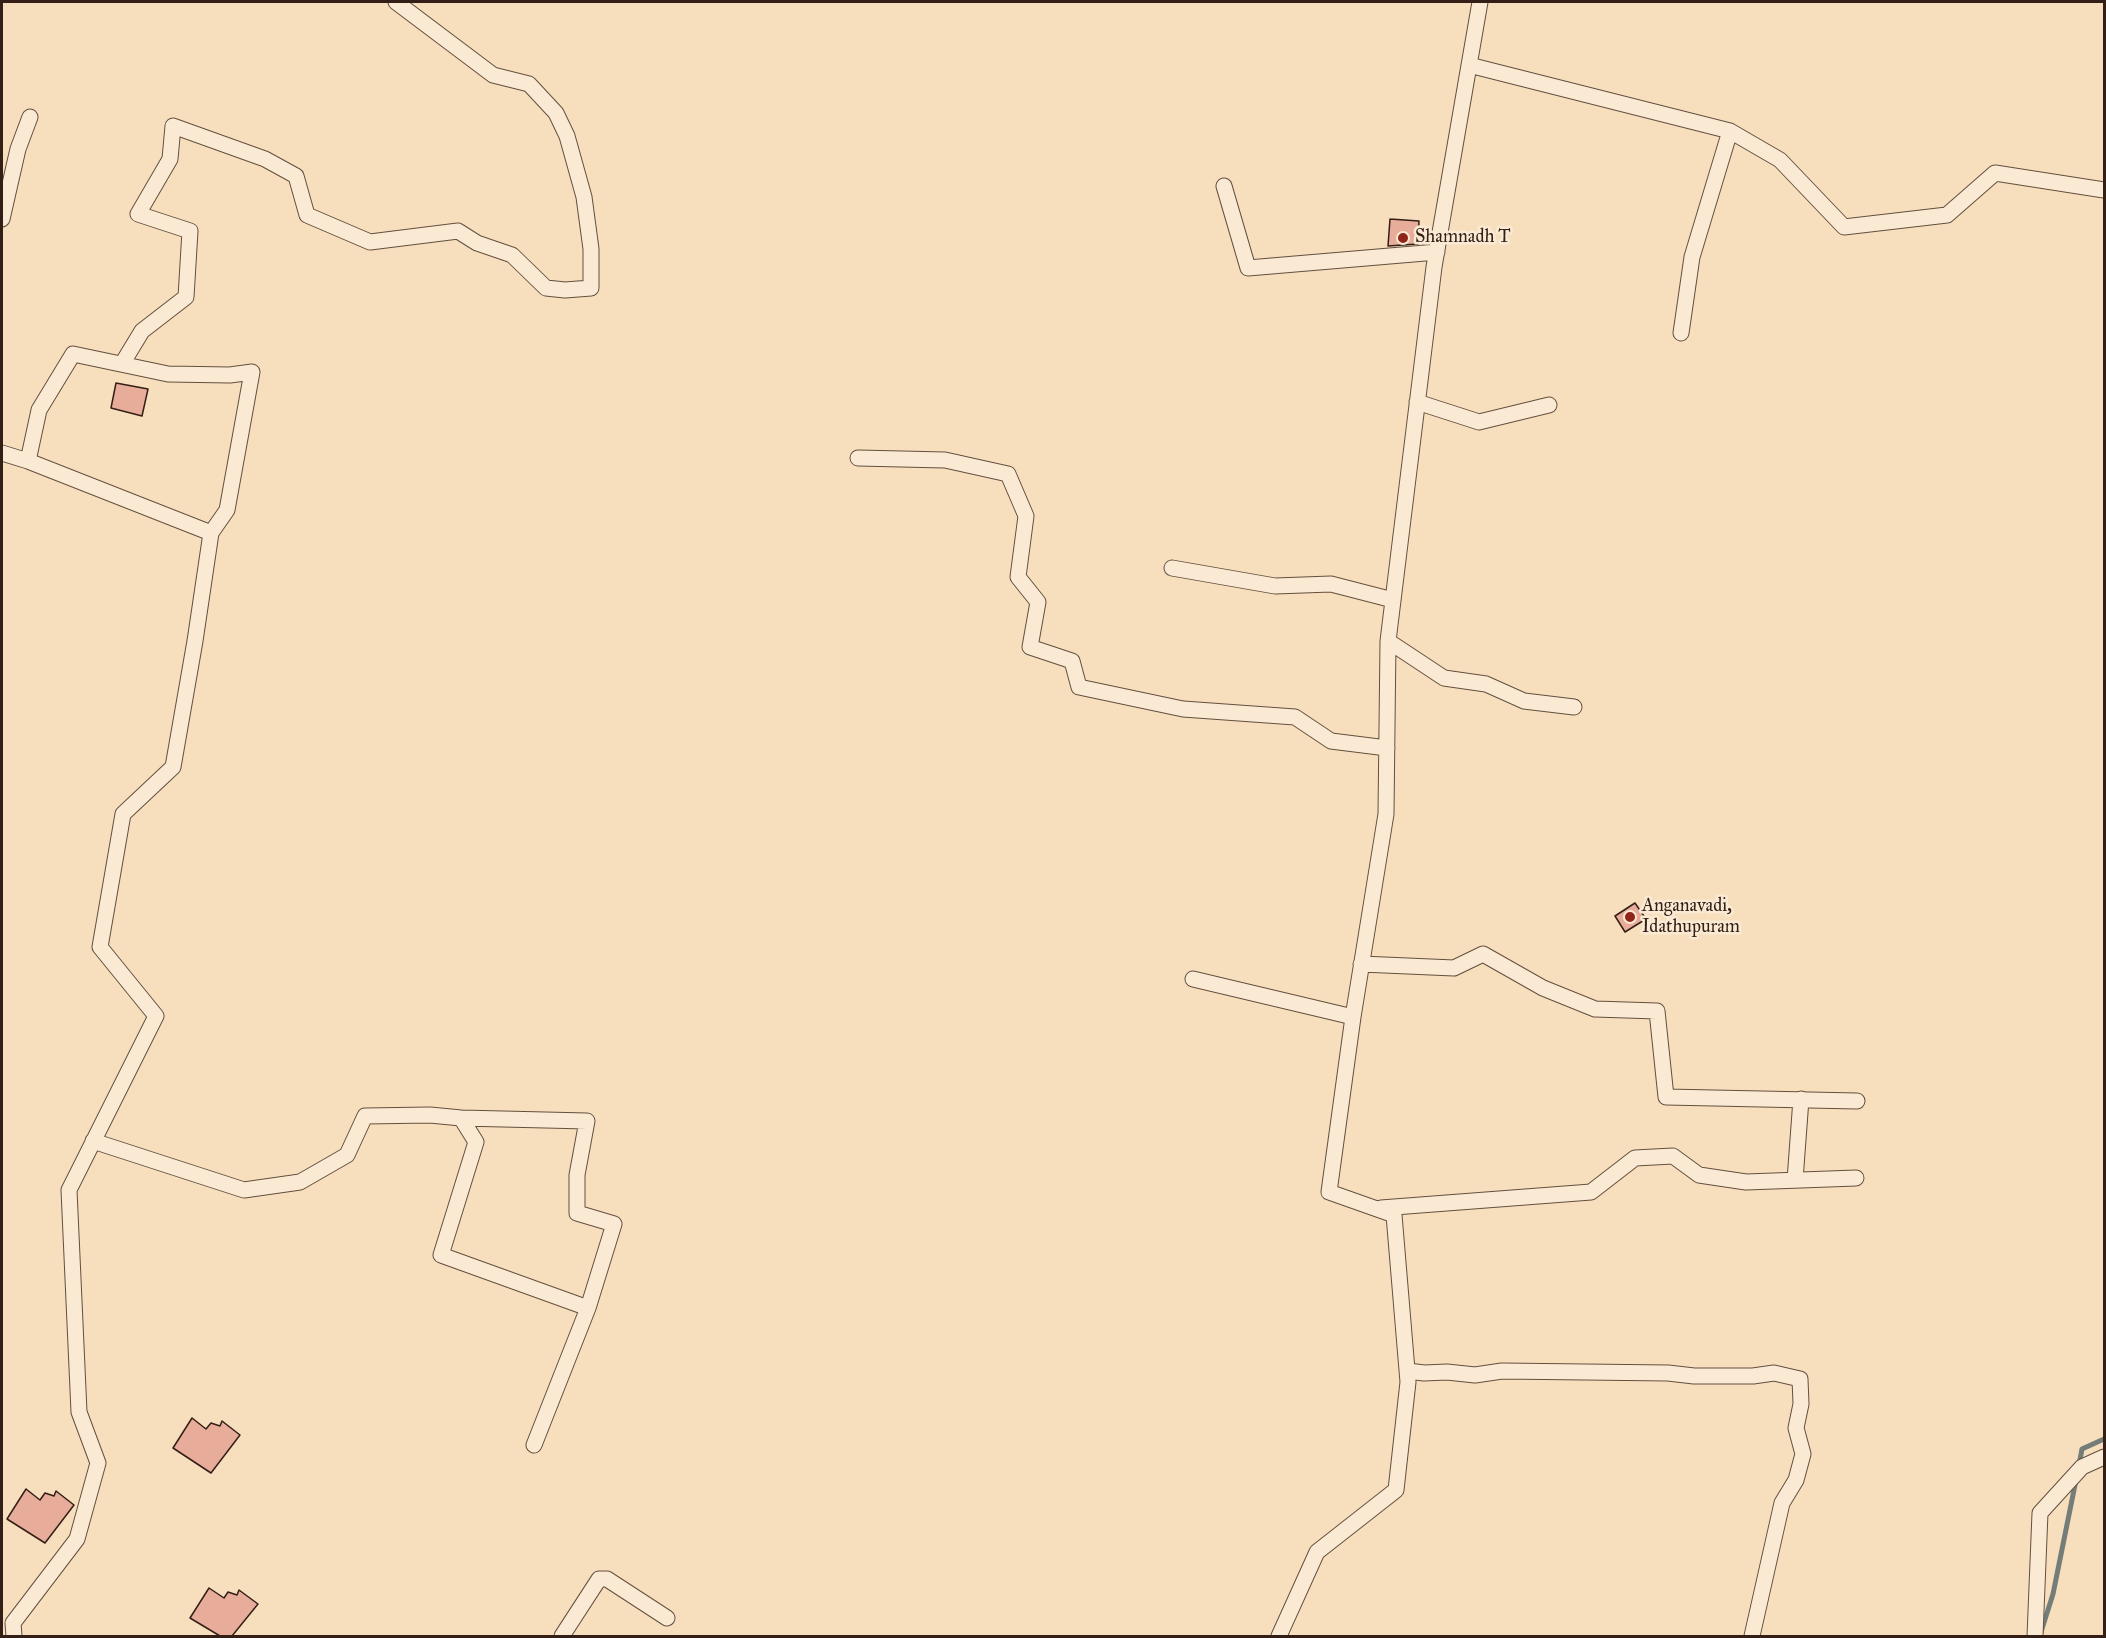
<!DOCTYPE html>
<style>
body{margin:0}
#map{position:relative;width:2106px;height:1638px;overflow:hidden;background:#f7dfbd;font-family:"IM FELL Great Primer",serif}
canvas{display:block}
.frame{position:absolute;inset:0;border:3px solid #331f15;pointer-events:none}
</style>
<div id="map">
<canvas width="2106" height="1638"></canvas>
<div class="frame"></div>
</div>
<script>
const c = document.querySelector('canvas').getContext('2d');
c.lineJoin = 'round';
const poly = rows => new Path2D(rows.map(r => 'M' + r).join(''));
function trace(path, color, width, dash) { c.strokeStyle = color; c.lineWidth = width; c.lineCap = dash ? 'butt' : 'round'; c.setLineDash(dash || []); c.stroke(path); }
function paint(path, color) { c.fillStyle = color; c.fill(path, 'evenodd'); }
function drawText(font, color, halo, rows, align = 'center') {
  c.font = font + ' "IM FELL Great Primer",serif'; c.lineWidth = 5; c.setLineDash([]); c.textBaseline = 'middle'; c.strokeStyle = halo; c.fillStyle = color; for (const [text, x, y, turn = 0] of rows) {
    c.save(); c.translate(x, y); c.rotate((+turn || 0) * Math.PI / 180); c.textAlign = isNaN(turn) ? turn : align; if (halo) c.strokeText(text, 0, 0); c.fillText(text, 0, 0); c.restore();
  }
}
const stream = poly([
 [2079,1465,2082,1449,2104,1439],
 [2041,1632,2053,1594,2076,1480]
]);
const building = poly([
 [1390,219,1419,221,1418,244,1388,246,1390,219],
 [116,383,148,389,142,416,111,408,116,383],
 [1635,903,1646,919,1625,932,1615,916,1635,903],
 [192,1418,206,1429,211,1423,220,1426,222,1421,240,1435,211,1473,173,1448,192,1418],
 [26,1489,40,1500,45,1493,54,1496,56,1491,74,1505,45,1543,7,1519,26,1489],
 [209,1588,224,1598,228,1592,237,1595,239,1590,258,1604,232,1636,220,1636,190,1618,209,1588]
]);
const street = poly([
 [1469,65,1730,131,1780,160,1844,227,1947,215,1995,173,2104,190],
 [1224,186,1248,268,1437,252],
 [2,219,18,149,30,117],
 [1681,333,1692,257,1730,131],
 [122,364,142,331,186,297,190,231,138,214,170,159,173,126,265,159,296,176,307,215,370,242,458,231,477,243,512,255,546,288,565,290,591,288,591,249,584,197,567,136,556,113,529,84,493,75,396,2],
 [1417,402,1479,422,1549,405],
 [2,453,28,461,211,533,195,641,173,767,123,814,100,947,156,1016,69,1190,79,1412,98,1463,77,1539,13,1623,14,1636],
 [858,458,945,460,1008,474,1026,516,1018,577,1038,602,1030,647,1072,661,1079,687,1183,709,1295,717,1331,741,1387,748],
 [28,461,39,410,73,354,168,374,230,375,252,372,227,510,211,533],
 [1172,568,1275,586,1331,584,1393,600],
 [1388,641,1444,678,1486,684,1524,701,1574,707],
 [1361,964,1454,968,1483,954,1543,988,1595,1009,1657,1011,1666,1097,1857,1101],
 [1193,979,1353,1017],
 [461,1118,587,1121,577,1175,577,1213,614,1224,588,1308],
 [93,1141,244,1190,300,1182,347,1155,365,1116,430,1115,461,1118,476,1142,441,1255,588,1308,534,1445],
 [1795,1180,1801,1099],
 [1381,1208,1591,1192,1635,1158,1673,1156,1699,1175,1746,1182,1856,1178],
 [1408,1371,1424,1373,1447,1372,1475,1375,1502,1371,1668,1373,1694,1376,1753,1376,1774,1373,1800,1379,1801,1404,1796,1428,1803,1454,1796,1480,1782,1503,1752,1636],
 [562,1636,599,1579,607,1579,667,1618],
 [1279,1636,1317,1552,1396,1490,1408,1382,1394,1215,1329,1192,1353,1017,1386,814,1388,641,1434,267,1480,2],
 [2035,1636,2040,1513,2082,1467,2104,1457]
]);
const markers = [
 [1403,238,6,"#8f2418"],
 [1630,917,6,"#8f2418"]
];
const poiNames = [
 ["Shamnadh T",1415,238],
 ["Anganavadi,",1642,907],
 ["Idathupuram",1642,928]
];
trace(stream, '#747d77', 5);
paint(building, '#e8ac9b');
trace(building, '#331f15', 1.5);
trace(street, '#644f3f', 17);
trace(street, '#faead4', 15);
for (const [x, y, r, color] of markers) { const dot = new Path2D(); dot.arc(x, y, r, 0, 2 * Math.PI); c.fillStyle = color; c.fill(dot); trace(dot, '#faead4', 2); }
drawText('18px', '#331f15', '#faead4', poiNames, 'left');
</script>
